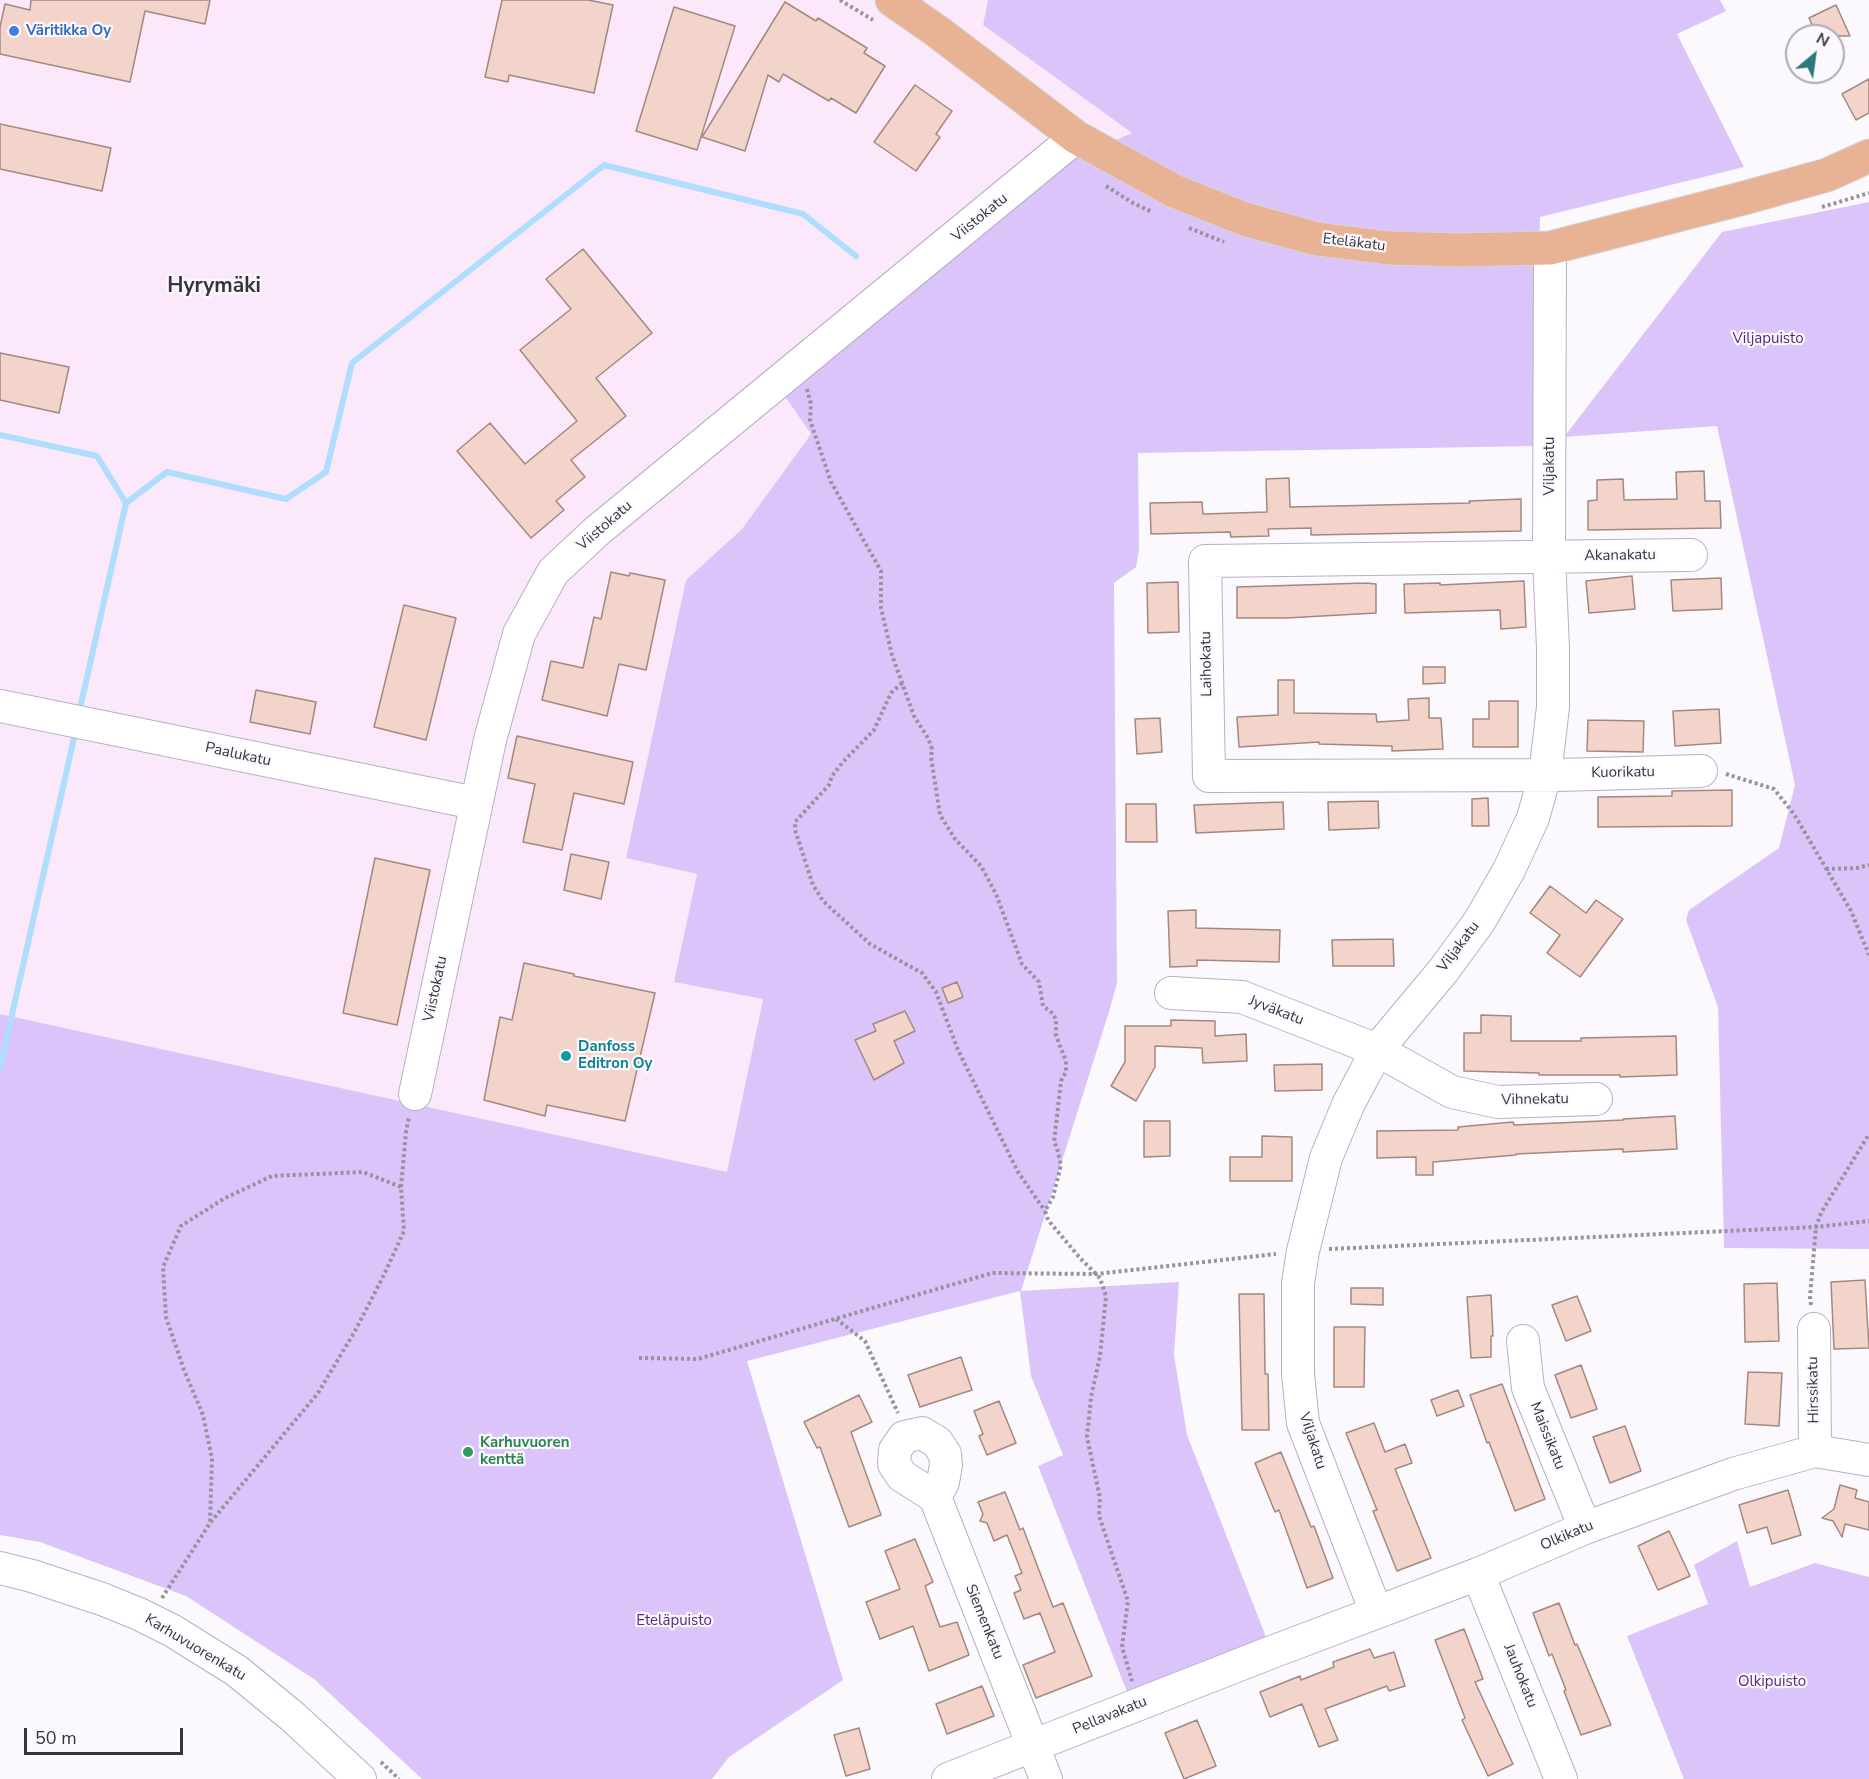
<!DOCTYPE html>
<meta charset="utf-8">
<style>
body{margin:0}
#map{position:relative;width:1869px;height:1779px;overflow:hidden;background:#fbf9fe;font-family:"Nunito Sans",sans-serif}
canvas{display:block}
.north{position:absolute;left:1785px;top:24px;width:60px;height:60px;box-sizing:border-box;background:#fbf9fe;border:2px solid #adaab1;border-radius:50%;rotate:29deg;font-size:16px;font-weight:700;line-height:24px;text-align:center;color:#38343e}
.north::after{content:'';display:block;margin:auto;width:21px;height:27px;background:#2e787b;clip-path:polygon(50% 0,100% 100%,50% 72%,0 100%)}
.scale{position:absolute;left:24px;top:1728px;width:159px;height:27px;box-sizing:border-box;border:3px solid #38343e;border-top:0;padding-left:8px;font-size:18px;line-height:21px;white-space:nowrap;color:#38343e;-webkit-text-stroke:4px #fbf9fe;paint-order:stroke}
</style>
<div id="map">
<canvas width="1869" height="1779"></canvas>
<div class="north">N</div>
<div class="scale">50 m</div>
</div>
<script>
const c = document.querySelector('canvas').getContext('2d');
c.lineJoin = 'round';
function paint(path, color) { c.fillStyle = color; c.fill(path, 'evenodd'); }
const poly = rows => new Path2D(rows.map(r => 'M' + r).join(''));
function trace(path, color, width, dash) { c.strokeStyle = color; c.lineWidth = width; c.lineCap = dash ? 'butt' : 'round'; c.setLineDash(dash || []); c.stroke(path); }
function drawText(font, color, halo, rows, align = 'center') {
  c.font = font + ' "Nunito Sans",sans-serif'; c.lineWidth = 4.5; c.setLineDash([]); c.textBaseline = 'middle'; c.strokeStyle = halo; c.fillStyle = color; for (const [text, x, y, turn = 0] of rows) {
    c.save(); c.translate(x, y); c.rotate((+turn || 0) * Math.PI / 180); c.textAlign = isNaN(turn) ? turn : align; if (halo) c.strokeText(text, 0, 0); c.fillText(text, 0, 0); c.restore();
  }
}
const commercial = poly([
 [0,0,988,0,983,25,1132,133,1049,169,782,392,811,434,742,529,686,580,626,857,697,874,675,982,763,998,727,1172,0,1014]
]);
const green = poly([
 [988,0,1720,0,1726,11,1677,34,1744,167,1540,217,1534,446,1138,453,1139,550,1136,567,1114,583,1117,983,1108,1015,1021,1291,1179,1282,1174,1355,1187,1435,1268,1642,1128,1694,1038,1466,1063,1455,1031,1376,1020,1291,747,1361,843,1680,729,1757,712,1779,422,1779,314,1679,186,1596,40,1542,0,1535,0,1014,727,1172,763,999,674,982,697,874,626,858,686,580,742,529,811,434,782,392,1049,169,1132,133,983,25],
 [1869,202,1869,1249,1724,1248,1718,1007,1686,920,1689,910,1779,848,1795,785,1717,426,1564,437,1722,232],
 [1737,1541,1750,1587,1815,1563,1869,1577,1869,1779,1684,1779,1627,1636,1708,1604,1694,1565]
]);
const stream = poly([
 [0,435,97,456,126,503],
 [79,713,126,503,167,472,286,499,326,472,352,363,604,165,803,214,856,256],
 [0,1068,76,729]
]);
const building = poly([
 [31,0,210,0,205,24,145,11,130,82,0,54,0,27,5,4,30,10,31,0],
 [502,0,588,0,613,5,594,93,509,75,508,82,485,77,502,0],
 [785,2,816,21,818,18,867,48,864,53,885,66,856,113,831,98,829,101,783,74,779,82,768,75,745,151,702,137,785,2],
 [1836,5,1850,36,1817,36,1809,18,1836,5],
 [674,7,735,26,697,150,636,131,674,7],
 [1869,79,1869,113,1856,120,1842,94,1869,79],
 [915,85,952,111,936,134,940,137,916,171,874,142,915,85],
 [0,124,111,148,102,191,0,169,0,124],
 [583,249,652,333,596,378,626,416,571,460,585,477,556,501,564,510,531,538,457,451,490,423,525,464,577,421,520,350,571,309,546,279,583,249],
 [0,353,69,367,59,413,0,400,0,353],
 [1704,471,1705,501,1720,501,1721,528,1588,530,1588,501,1597,500,1597,480,1623,479,1624,500,1677,499,1676,472,1704,471],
 [1289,478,1290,507,1470,503,1469,501,1521,499,1521,531,1311,535,1311,528,1268,529,1269,536,1231,537,1230,532,1151,534,1150,503,1202,502,1203,514,1267,512,1266,479,1289,478],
 [611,572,629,576,630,573,665,580,646,670,619,664,607,716,542,700,551,661,583,668,594,617,601,619,611,572],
 [1632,576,1635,609,1589,613,1586,581,1632,576],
 [1721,578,1722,609,1673,611,1671,580,1721,578],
 [1524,581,1526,627,1501,629,1500,610,1405,613,1404,584,1440,583,1440,585,1524,581],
 [1178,582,1179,632,1148,633,1147,583,1178,582],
 [1366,583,1376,584,1376,613,1286,618,1237,618,1237,587,1366,583],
 [404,605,456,618,426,740,374,727,404,605],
 [1423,667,1445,667,1445,683,1423,684,1423,667],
 [1278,680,1294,680,1294,713,1376,714,1377,722,1409,720,1408,699,1429,698,1429,718,1441,718,1443,749,1392,751,1392,746,1319,744,1319,742,1239,747,1237,717,1278,715,1278,680],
 [256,690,316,702,310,734,250,722,256,690],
 [1489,701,1518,701,1518,747,1473,747,1473,719,1489,719,1489,701],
 [1719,709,1721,743,1675,746,1673,711,1719,709],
 [1160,718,1162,752,1137,754,1135,719,1160,718],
 [1588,720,1644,721,1643,752,1587,751,1588,720],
 [517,736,633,762,624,804,574,793,562,850,523,842,535,784,508,778,517,736],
 [1732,790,1732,826,1598,827,1598,797,1672,796,1672,791,1732,790],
 [1488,798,1489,826,1472,826,1472,799,1488,798],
 [1378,801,1379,828,1329,830,1328,802,1378,801],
 [1283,802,1284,829,1196,833,1194,805,1283,802],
 [1126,804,1156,804,1157,842,1126,842,1126,804],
 [571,854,609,862,601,899,564,890,571,854],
 [375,858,430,870,397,1025,343,1013,375,858],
 [1550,886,1586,913,1596,900,1623,919,1580,977,1547,953,1560,935,1530,913,1550,886],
 [1196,910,1196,928,1280,930,1279,962,1197,960,1197,966,1170,967,1168,911,1196,910],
 [1393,939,1394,966,1333,966,1332,940,1393,939],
 [524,963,574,974,574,976,655,993,625,1121,547,1105,545,1116,484,1100,500,1017,512,1020,524,963],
 [957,982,963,997,948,1003,942,988,957,982],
 [905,1011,915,1031,894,1041,904,1063,874,1080,855,1040,876,1031,873,1024,905,1011],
 [1481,1015,1511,1016,1511,1041,1581,1041,1581,1038,1676,1036,1677,1075,1620,1077,1620,1075,1539,1075,1539,1073,1464,1071,1464,1033,1481,1033,1481,1015],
 [1171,1020,1215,1021,1215,1036,1246,1034,1247,1061,1203,1063,1202,1048,1155,1046,1155,1067,1136,1101,1111,1086,1125,1062,1125,1026,1171,1026,1171,1020],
 [1322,1064,1322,1090,1275,1091,1274,1065,1322,1064],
 [1675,1116,1677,1149,1623,1152,1623,1149,1516,1154,1516,1155,1433,1162,1433,1175,1416,1175,1416,1157,1377,1158,1377,1131,1458,1130,1458,1127,1513,1122,1514,1125,1623,1120,1623,1119,1675,1116],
 [1144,1121,1170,1121,1170,1156,1144,1157,1144,1121],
 [1262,1136,1292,1137,1292,1181,1230,1181,1230,1157,1262,1157,1262,1136],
 [1865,1280,1869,1348,1834,1349,1831,1282,1865,1280],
 [1777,1283,1779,1341,1745,1342,1744,1284,1777,1283],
 [1351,1288,1383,1288,1383,1305,1351,1304,1351,1288],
 [1239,1294,1264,1294,1265,1374,1268,1374,1269,1430,1242,1430,1239,1294],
 [1491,1295,1493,1336,1491,1336,1491,1357,1471,1358,1467,1297,1491,1295],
 [1577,1296,1591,1331,1566,1341,1552,1305,1577,1296],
 [1334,1327,1365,1327,1364,1387,1334,1387,1334,1327],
 [961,1357,972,1390,920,1407,908,1375,961,1357],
 [1581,1365,1597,1409,1571,1418,1555,1375,1581,1365],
 [1748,1372,1782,1373,1779,1426,1745,1424,1748,1372],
 [1502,1384,1545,1499,1515,1511,1489,1442,1487,1443,1470,1395,1502,1384],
 [1458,1390,1464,1406,1437,1416,1431,1400,1458,1390],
 [859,1395,872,1422,851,1432,881,1515,849,1527,820,1447,817,1448,804,1422,859,1395],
 [999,1401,1016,1443,987,1455,979,1436,983,1434,974,1411,999,1401],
 [1374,1423,1385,1452,1405,1444,1412,1463,1395,1469,1431,1558,1397,1571,1373,1511,1377,1510,1346,1433,1374,1423],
 [1625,1426,1641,1471,1610,1483,1593,1437,1625,1426],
 [1281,1452,1311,1527,1314,1526,1333,1578,1307,1588,1279,1510,1275,1512,1255,1463,1281,1452],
 [1840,1485,1857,1490,1855,1498,1869,1502,1869,1530,1845,1524,1842,1537,1833,1521,1822,1518,1834,1509,1840,1485],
 [1788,1490,1801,1535,1772,1544,1767,1527,1747,1533,1739,1505,1788,1490],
 [1005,1492,1020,1530,1023,1528,1053,1607,1063,1603,1092,1676,1036,1698,1023,1665,1055,1652,1040,1613,1024,1619,1014,1593,1021,1590,1015,1576,1022,1573,1007,1535,994,1541,987,1523,980,1521,983,1514,978,1502,1005,1492],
 [1669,1531,1690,1576,1658,1590,1638,1546,1669,1531],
 [915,1539,933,1582,925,1586,940,1627,957,1622,969,1655,929,1671,913,1626,880,1639,866,1602,900,1589,885,1551,915,1539],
 [1559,1603,1575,1645,1577,1644,1611,1725,1581,1735,1564,1691,1566,1690,1552,1654,1549,1656,1533,1613,1559,1603],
 [1464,1629,1483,1679,1475,1682,1513,1764,1488,1776,1462,1720,1465,1718,1435,1640,1464,1629],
 [1370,1649,1374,1658,1394,1652,1405,1686,1389,1691,1387,1686,1325,1709,1338,1740,1319,1747,1302,1704,1270,1717,1260,1692,1300,1676,1301,1680,1334,1667,1333,1662,1370,1649],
 [982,1686,994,1716,947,1734,936,1704,982,1686],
 [1197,1720,1216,1766,1184,1779,1165,1733,1197,1720],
 [859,1728,870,1769,846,1776,834,1735,859,1728]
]);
const path = poly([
 [840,0,873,20],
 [1106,186,1133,203,1152,212],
 [1822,207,1869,193],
 [1189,228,1224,242],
 [807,389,811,404,810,420,831,482,881,571,881,608,892,655,914,716,928,738,932,749,931,757,940,815,955,839,981,866,996,894,1022,964,1039,982,1043,1006,1051,1012,1056,1019,1056,1036,1066,1061,1066,1072,1061,1081,1054,1142,1057,1148,1061,1165,1053,1197,1045,1211,1048,1220,1080,1258,1100,1278,1106,1296,1100,1356,1091,1397,1087,1437,1100,1498,1099,1516,1128,1601,1122,1647,1132,1681],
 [902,683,891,693,874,730,843,762,832,776,829,785,795,822,795,830,813,885,823,901,870,944,922,973,936,992,958,1050,1018,1172,1045,1211],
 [1726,774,1774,789,1794,814,1851,911,1869,955],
 [1826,869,1857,868,1869,865],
 [401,1187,406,1132,409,1117],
 [1329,1249,1816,1227,1869,1221],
 [1811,1305,1810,1297,1816,1227,1821,1213,1869,1134],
 [836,1319,865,1341,898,1413],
 [639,1358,698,1359,992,1273,1096,1274,1276,1254],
 [162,1598,210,1523,318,1393,355,1331,384,1275,404,1231,401,1187,363,1172,272,1176,225,1198,181,1226,163,1267,166,1317,184,1370,203,1415,212,1459,210,1523],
 [381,1762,399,1779]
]);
const minor = poly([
 [1691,555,1205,561,1209,776,1558,775,1701,771],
 [0,706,475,803],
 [1171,993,1242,997,1377,1050,1452,1092,1498,1102,1596,1099],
 [415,1094,490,740,519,634,553,572,597,531,1076,137],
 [1814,1329,1815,1451],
 [1523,1341,1528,1388,1585,1528],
 [935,1497,943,1482,946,1465,945,1454,937,1442,922,1433,904,1437,895,1450,894,1464,902,1476,935,1497,1046,1779],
 [0,1568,32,1576,102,1599,139,1614,173,1631,237,1671,293,1717,360,1779],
 [1478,1574,1561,1779],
 [1376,1612,1303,1423,1298,1374,1298,1283,1303,1251,1326,1158,1348,1105,1377,1050,1443,971,1479,922,1509,870,1533,818,1545,775,1553,707,1553,648,1549,557,1550,248],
 [948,1779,1272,1652,1478,1574,1585,1528,1733,1474,1815,1451,1869,1460]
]);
const major = poly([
 [892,0,938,32,1076,137,1174,191,1244,219,1317,239,1389,248,1457,250,1550,248,1744,198,1827,175,1869,156]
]);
const markers = [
 [14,31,6,"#3f7fe0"],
 [566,1056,6,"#0f9aa8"],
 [468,1452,6,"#2e9e5b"]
];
const shopNames = [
 ["Väritikka Oy",26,31]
];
const streetNames = [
 ["Viistokatu",980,218,-39],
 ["Eteläkatu",1354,243,7],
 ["Viljakatu",1550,466,-90],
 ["Viistokatu",605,526,-41],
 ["Akanakatu",1620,556,-1],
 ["Laihokatu",1207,664,-91],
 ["Paalukatu",238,755,12],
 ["Kuorikatu",1623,773,-1],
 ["Viljakatu",1459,947,-53],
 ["Viistokatu",436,989,-78],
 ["Jyväkatu",1276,1011,21],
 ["Vihnekatu",1535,1100,-1],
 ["Hirssikatu",1814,1390,-91],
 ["Maissikatu",1547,1436,68],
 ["Viljakatu",1312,1441,72],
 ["Olkikatu",1567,1536,-23],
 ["Siemenkatu",984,1622,68],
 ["Karhuvuorenkatu",195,1648,31],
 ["Jauhokatu",1520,1676,68],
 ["Pellavakatu",1110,1716,-22]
];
const parkNames = [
 ["Viljapuisto",1768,339],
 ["Eteläpuisto",674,1621],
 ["Olkipuisto",1772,1682]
];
const cultureNames = [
 ["Danfoss",578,1047],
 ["Editron Oy",578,1064]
];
const leisureNames = [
 ["Karhuvuoren",480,1443],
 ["kenttä",480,1460]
];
const districtNames = [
 ["Hyrymäki",214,287]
];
paint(commercial, '#fbe9fb');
paint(green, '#dbc4fa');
trace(stream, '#aeddfd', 6);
paint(building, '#f3d4cb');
trace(building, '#a4887f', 1.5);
trace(minor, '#b9aec8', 34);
trace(major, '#d7d6d8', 35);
trace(path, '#96939b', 4, [3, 3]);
trace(minor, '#fff', 32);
trace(major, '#e8b294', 33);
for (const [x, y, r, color] of markers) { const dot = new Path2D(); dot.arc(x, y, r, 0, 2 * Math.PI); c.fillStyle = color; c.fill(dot); trace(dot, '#fbf9fe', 2); }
drawText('bold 15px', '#366cbe', '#fbf9fe', shopNames, 'left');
drawText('15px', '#38343e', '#fbf9fe', streetNames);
drawText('15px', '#56297f', '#fbf9fe', parkNames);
drawText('bold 15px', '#0d838f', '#fbf9fe', cultureNames, 'left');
drawText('bold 15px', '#27864d', '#fbf9fe', leisureNames, 'left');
drawText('bold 21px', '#38343e', '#fbf9fe', districtNames);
</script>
